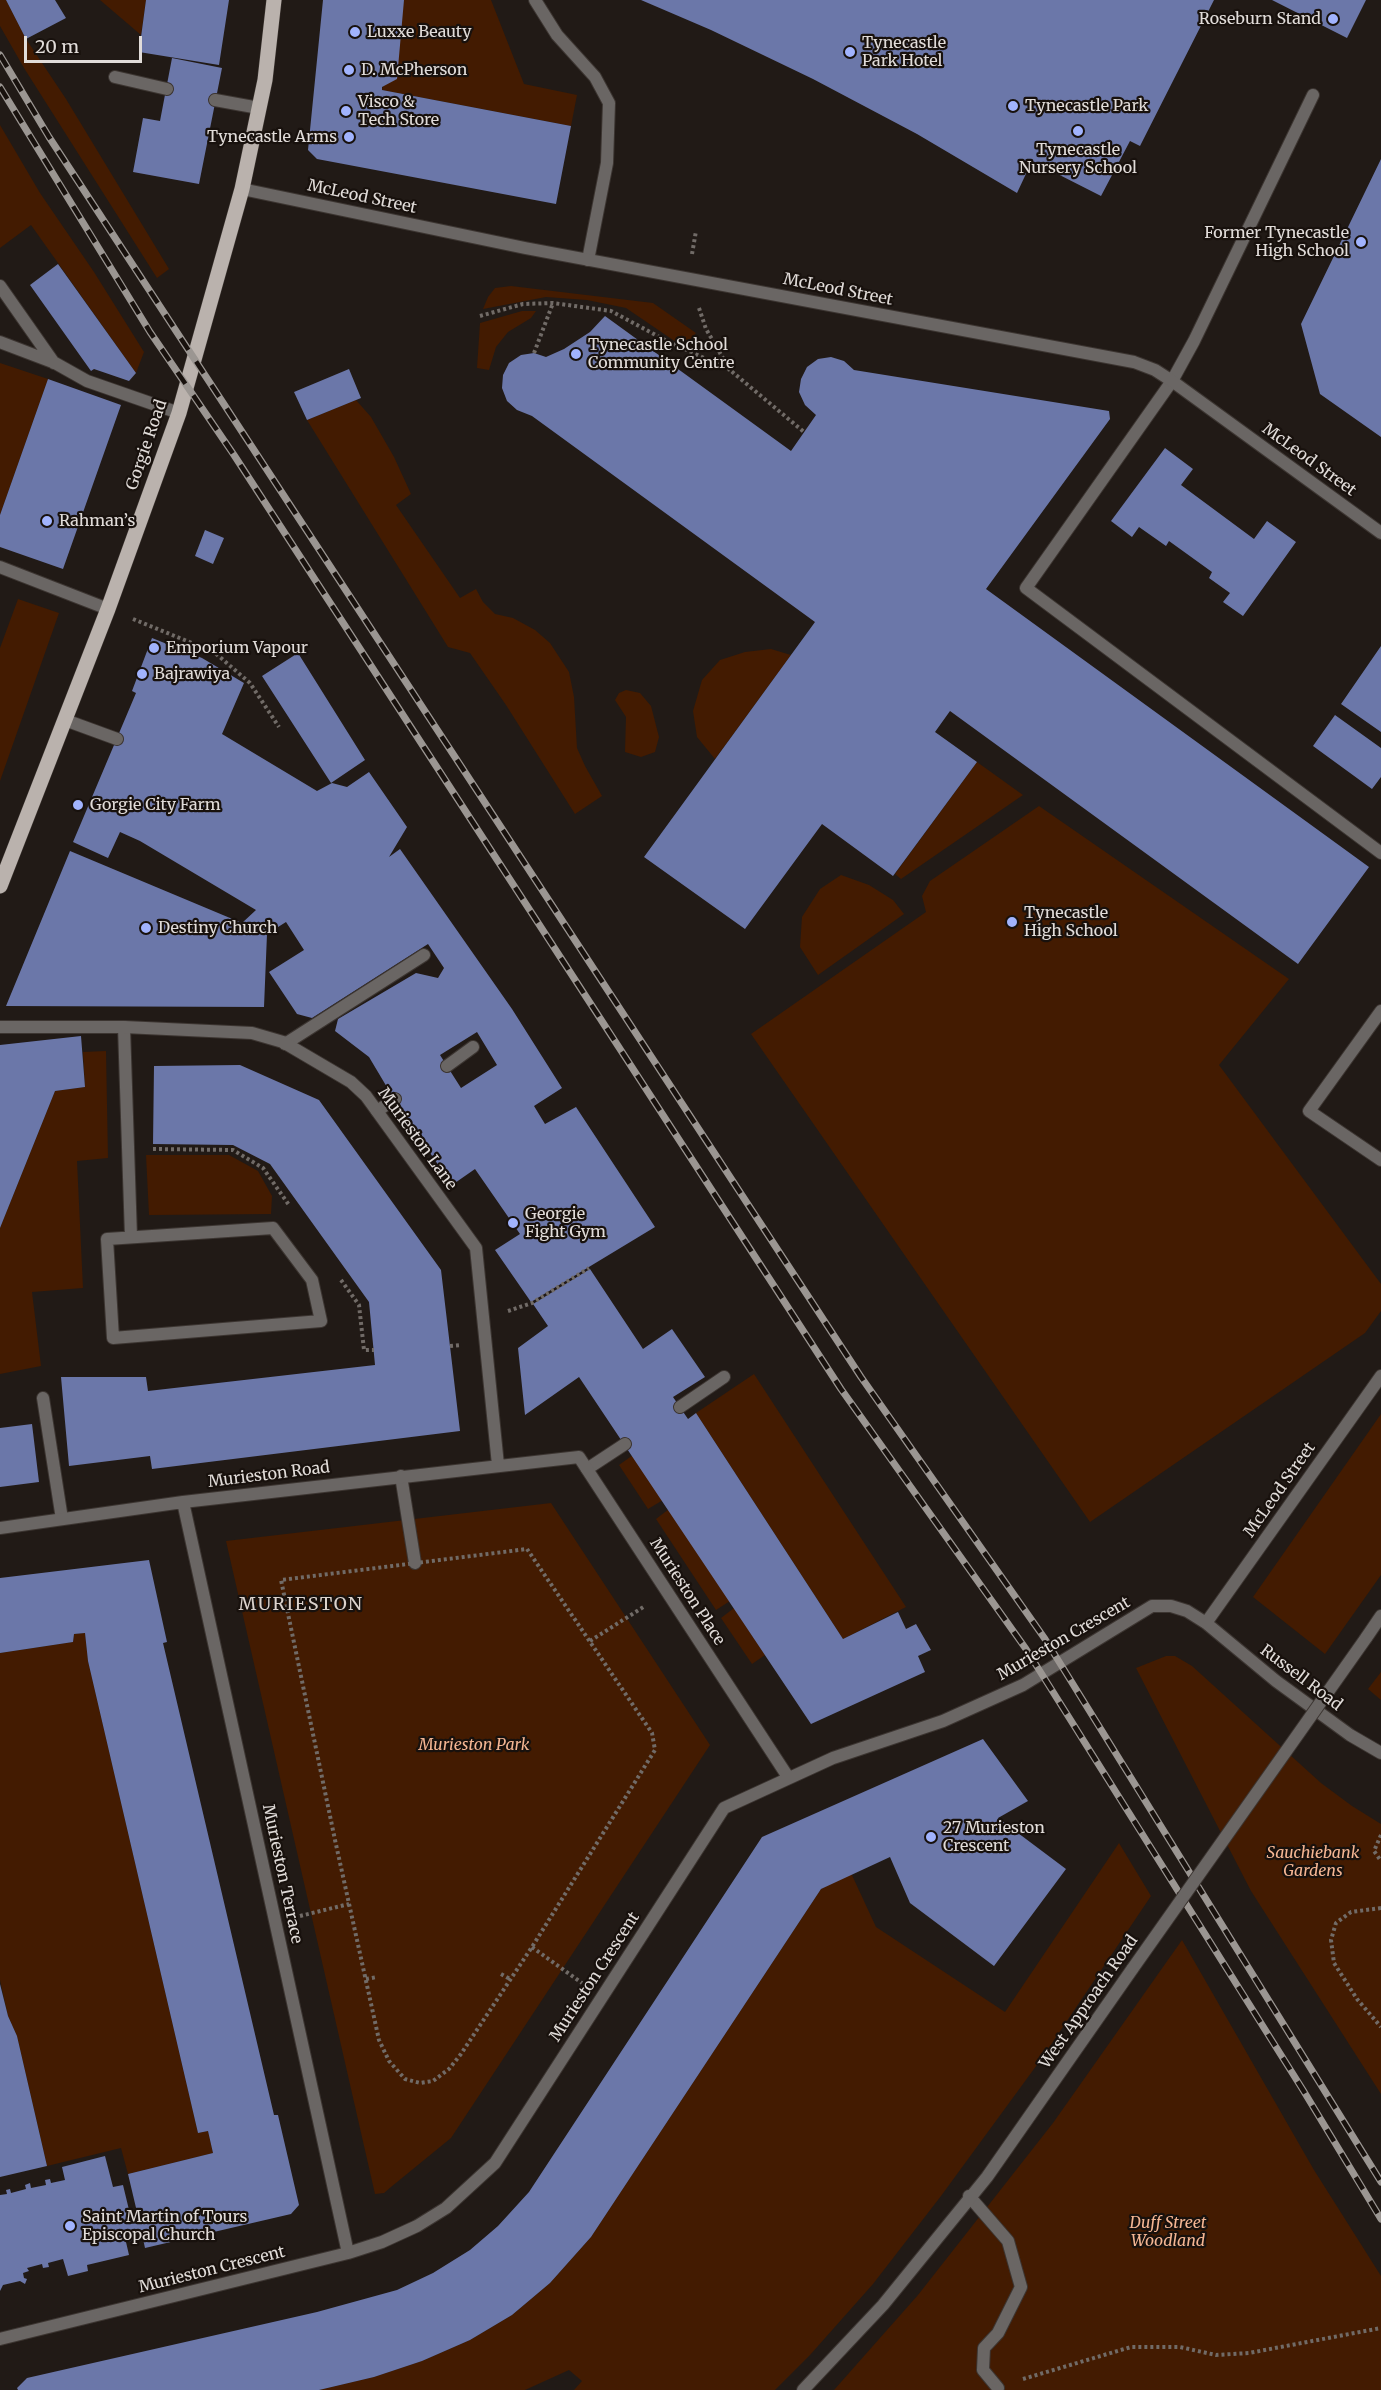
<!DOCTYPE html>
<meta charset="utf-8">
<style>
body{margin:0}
#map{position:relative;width:1381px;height:2390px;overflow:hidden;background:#211a16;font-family:Merriweather,serif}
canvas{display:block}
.scale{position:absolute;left:24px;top:36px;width:118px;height:27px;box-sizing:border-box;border:3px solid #e1dcd9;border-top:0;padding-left:8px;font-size:18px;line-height:21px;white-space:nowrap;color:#e1dcd9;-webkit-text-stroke:4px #18110d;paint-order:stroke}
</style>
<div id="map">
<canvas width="1381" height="2390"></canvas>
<div class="scale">20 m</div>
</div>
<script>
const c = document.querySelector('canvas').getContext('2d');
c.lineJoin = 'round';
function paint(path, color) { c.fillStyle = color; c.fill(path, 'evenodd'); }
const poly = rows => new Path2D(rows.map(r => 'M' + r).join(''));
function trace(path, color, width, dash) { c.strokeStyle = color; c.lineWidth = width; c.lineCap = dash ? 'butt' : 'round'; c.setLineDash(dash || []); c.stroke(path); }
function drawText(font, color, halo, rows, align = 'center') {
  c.font = font + ' Merriweather,serif'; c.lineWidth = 4.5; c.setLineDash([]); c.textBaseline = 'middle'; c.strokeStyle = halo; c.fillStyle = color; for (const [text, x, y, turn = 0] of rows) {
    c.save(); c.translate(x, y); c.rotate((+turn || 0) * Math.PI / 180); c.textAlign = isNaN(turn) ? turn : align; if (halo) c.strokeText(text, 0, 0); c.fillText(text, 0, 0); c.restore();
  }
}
const green = poly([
 [0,0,6,0,26,39,66,99,169,269,157,278,24,68,0,26],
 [100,0,146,0,141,35],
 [404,0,491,0,524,84,577,95,571,126,382,90],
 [0,125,40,193,94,272,144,352,136,373,31,225,0,248],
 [511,286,653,303,696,333,689,341,676,342,626,308,587,300,546,297,483,309,488,297,495,288],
 [522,311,536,311,531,318,508,332,496,347,489,370,477,368,480,323],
 [0,363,48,379,0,515],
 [356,400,371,417,394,457,411,494,396,505,460,598,476,589,483,602,495,614,513,618,535,630,550,643,569,672,574,697,577,748,585,766,602,796,575,814,506,705,470,653,448,647,307,420],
 [18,599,59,613,0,781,0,648],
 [771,649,791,655,715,759,697,737,693,711,702,680,720,660,745,652],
 [626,690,640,693,651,706,659,737,655,752,641,757,625,752,626,717,615,700,619,693],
 [977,762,1023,795,901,879,895,874],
 [1039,806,1289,979,1219,1065,1381,1284,1381,1311,1365,1333,1090,1522,751,1034,926,912,922,896,930,881],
 [841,875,869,885,893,900,904,914,818,975,800,947,802,917,820,889],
 [106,1051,108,1158,77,1161,83,1288,32,1292,41,1366,0,1374,0,1228,55,1091,85,1087,83,1052],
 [146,1155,229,1155,258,1171,272,1196,271,1214,149,1215],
 [754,1374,906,1607,843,1639,696,1413],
 [1381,1414,1381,1575,1325,1654,1253,1597],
 [633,1455,663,1500,648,1509,619,1465],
 [551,1503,710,1745,451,2138,391,2187,384,2193,375,2194,226,1541],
 [669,1509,730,1601,716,1610,656,1519],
 [734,1608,765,1655,752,1664,721,1618],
 [85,1633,88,1661,198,2133,208,2131,213,2153,128,2174,121,2148,47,2166,17,2036,8,2016,0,1980,0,1653,73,1642,74,1634],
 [1166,1656,1175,1656,1192,1666,1321,1783,1352,1806,1381,1824,1381,2094,1251,1891,1136,1668],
 [1381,1672,1381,1700,1368,1689],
 [1119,1843,1151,1896,1042,2058,941,2196,873,2284,810,2355,775,2390,574,2390,582,2381,569,2370,525,2390,319,2390,374,2377,422,2361,470,2340,512,2315,550,2283,591,2237,821,1889,851,1873,876,1927,1005,2012],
 [1182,1940,1314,2170,1381,2276,1381,2390,834,2390,918,2295,1053,2123]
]);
const building = poly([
 [6,0,55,0,66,18,26,39],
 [146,0,229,0,219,65,139,52],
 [323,0,404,0,397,79,382,87,382,90,571,126,556,204,317,159,308,150],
 [641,0,1214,0,1140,146,1130,141,1101,196,1032,161,1017,193,917,134,813,79,711,30],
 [1272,0,1366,0,1347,38],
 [172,58,222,68,199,184,133,172,143,118,160,121],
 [1381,159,1381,437,1320,394,1301,324],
 [58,264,136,373,129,381,94,369,91,371,30,285],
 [605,316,791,451,816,415,805,405,799,392,801,379,807,367,818,359,831,357,844,361,854,370,1109,411,1110,419,986,589,1369,867,1298,964,950,711,935,732,977,762,893,876,822,824,745,929,644,857,815,622,532,416,517,410,507,401,502,388,503,375,509,363,521,355,534,353,546,357,564,349,590,332],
 [349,369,361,398,307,420,294,392],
 [48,379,121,405,63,569,0,547,0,515],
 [1165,448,1193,469,1181,485,1254,539,1267,521,1296,542,1243,616,1223,602,1230,593,1209,578,1212,572,1169,541,1166,546,1139,527,1132,537,1111,521],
 [205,530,224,538,213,564,195,556],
 [152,638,202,658,244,683,222,734,317,791,332,783,347,787,369,772,407,827,389,857,400,849,512,1009,562,1088,534,1106,545,1124,576,1107,655,1227,531,1302,495,1250,520,1234,475,1169,452,1185,400,1109,369,1057,335,1031,338,1019,416,973,438,978,444,968,428,944,312,1018,297,1014,269,972,304,950,286,922,267,934,264,1007,6,1006,70,851,242,923,256,910,140,841,120,832,108,858,73,842,136,693,132,691],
 [477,1032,497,1065,461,1088,440,1055],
 [1381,646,1381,732,1341,704],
 [298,653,365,760,331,783,262,676],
 [1335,715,1381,748,1381,777,1372,789,1313,746],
 [81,1036,85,1087,55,1091,0,1228,0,1045],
 [240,1065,319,1100,441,1270,460,1431,152,1469,150,1456,69,1466,61,1377,146,1377,148,1391,375,1365,369,1302,270,1164,233,1145,153,1144,154,1066],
 [590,1269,643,1349,672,1329,705,1377,673,1397,688,1419,696,1413,843,1639,898,1612,906,1629,916,1624,931,1650,918,1656,925,1672,811,1724,579,1377,525,1415,518,1348,548,1326,533,1304],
 [32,1424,39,1482,0,1487,0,1428],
 [149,1560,167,1642,163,1643,274,2115,278,2115,299,2205,291,2214,145,2248,143,2239,126,2242,129,2255,87,2265,88,2271,68,2276,63,2259,48,2263,49,2267,43,2268,42,2264,27,2268,29,2271,23,2273,24,2278,27,2279,25,2284,20,2281,3,2285,0,2291,0,2195,7,2194,6,2190,10,2189,11,2193,26,2189,25,2185,30,2183,31,2188,46,2185,45,2180,50,2179,51,2183,65,2180,62,2167,105,2156,113,2187,123,2185,130,2214,137,2212,128,2174,213,2153,208,2131,198,2133,88,1661,85,1633,74,1634,73,1642,0,1653,0,1578],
 [983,1739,1028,1801,998,1818,1066,1869,994,1966,910,1903,890,1857,821,1889,591,2237,550,2283,512,2315,470,2340,422,2361,374,2377,319,2390,18,2390,17,2388,27,2378,317,2312,397,2290,433,2273,470,2250,498,2226,529,2192,762,1837],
 [0,1984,8,2016,17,2036,47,2166,0,2177]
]);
const path = poly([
 [692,254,696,231],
 [699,308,706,329,730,370,804,432],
 [480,316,523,304,553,303,611,311,665,340,730,370],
 [534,353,553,303],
 [133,619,214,652,250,683,279,727],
 [153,1149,233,1150,263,1168,289,1205],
 [341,1280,359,1305,364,1350,374,1350],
 [508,1311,532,1303,589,1268],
 [450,1346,461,1345],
 [527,1549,652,1733,655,1750,532,1947,461,2054,449,2069,433,2081,420,2083,405,2079,389,2061,379,2040,335,1840,281,1580,527,1549],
 [590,1641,645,1606],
 [1381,1835,1374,1851,1381,1861],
 [1381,1908,1351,1912,1336,1923,1331,1940,1334,1963,1357,1999,1381,2027],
 [300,1916,349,1904],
 [532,1947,582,1983],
 [501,1974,510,1979],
 [366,1979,377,1977],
 [1023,2379,1131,2347,1180,2347,1216,2355,1249,2353,1381,2328]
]);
const service = poly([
 [535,0,557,35,595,77,609,103,607,163,588,260],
 [115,77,167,89],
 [1313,95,1194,341,1172,381,1026,588,1381,853],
 [215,100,259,108],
 [0,286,54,363],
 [0,342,55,363,87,381,179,413],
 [0,567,108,609],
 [65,720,117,739],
 [1381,1011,1309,1111,1381,1160],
 [124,1027,131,1237],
 [285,1044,424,955],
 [447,1066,473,1047],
 [377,1111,395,1099],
 [273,1228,312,1280,321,1321,113,1338,107,1239,273,1228],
 [43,1398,62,1519],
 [680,1407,724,1377],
 [587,1469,625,1444],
 [401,1476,415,1563],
 [969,2196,1008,2241,1021,2287,998,2333,984,2348,983,2370,998,2388]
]);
const minor = poly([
 [242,189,525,248,1134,362,1155,370,1172,381,1381,533],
 [0,1027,124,1027,252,1033,283,1042,351,1082,366,1096,476,1248,498,1465],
 [183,1502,348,2253],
 [0,1528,183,1502,579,1457,788,1777],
 [1206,1623,1381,1376],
 [0,2339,348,2253,382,2242,417,2226,446,2208,495,2163,724,1808,833,1758,943,1721,1023,1685,1152,1606,1171,1606,1187,1611,1206,1623,1276,1681,1350,1735,1381,1753]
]);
const tertiary = poly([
 [1366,1638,1381,1616],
 [803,2390,883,2305,987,2177,1133,1968]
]);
const primary = poly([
 [0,886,108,609,179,413,242,189,265,80,274,0]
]);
const rail = poly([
 [0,55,49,137,861,1377,1045,1639,1381,2182],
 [0,87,150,332,234,455,841,1389,1026,1649,1303,2090,1381,2219]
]);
const tertiaryBridge = poly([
 [1133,1968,1366,1638]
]);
const markers = [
 [1333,19,6,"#a1b3fd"],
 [355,32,6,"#a1b3fd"],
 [850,52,6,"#a1b3fd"],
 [349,70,6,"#a1b3fd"],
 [1013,106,6,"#a1b3fd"],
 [346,111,6,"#a1b3fd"],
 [1078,131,6,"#a1b3fd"],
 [349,137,6,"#a1b3fd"],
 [1361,242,6,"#a1b3fd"],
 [576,354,6,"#a1b3fd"],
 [47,521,6,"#a1b3fd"],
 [154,648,6,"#a1b3fd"],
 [142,674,6,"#a1b3fd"],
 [78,805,6,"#a1b3fd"],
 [1012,922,6,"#a1b3fd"],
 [146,928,6,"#a1b3fd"],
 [513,1223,6,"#a1b3fd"],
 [931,1837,6,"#a1b3fd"],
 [70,2226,6,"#a1b3fd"]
];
const poiNames = [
 ["Roseburn Stand",1321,19,"right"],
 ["Luxxe Beauty",367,32],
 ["Tynecastle",862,43],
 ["Park Hotel",862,61],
 ["D. McPherson",361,70],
 ["Visco &",358,102],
 ["Tech Store",358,120],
 ["Tynecastle Park",1025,106],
 ["Tynecastle Arms",337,137,"right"],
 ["Tynecastle",1078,150,"center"],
 ["Nursery School",1078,168,"center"],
 ["Former Tynecastle",1349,233,"right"],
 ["High School",1349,251,"right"],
 ["Tynecastle School",588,345],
 ["Community Centre",588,363],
 ["Rahman’s",59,521],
 ["Emporium Vapour",166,648],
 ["Bajrawiya",154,674],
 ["Gorgie City Farm",90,805],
 ["Tynecastle",1024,913],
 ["High School",1024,931],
 ["Destiny Church",158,928],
 ["Georgie",525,1214],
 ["Fight Gym",525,1232],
 ["27 Murieston",943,1828],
 ["Crescent",943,1846],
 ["Saint Martin of Tours",82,2217],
 ["Episcopal Church",82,2235]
];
const streetNames = [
 ["McLeod Street",362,197,12],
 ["McLeod Street",838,290,11],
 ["Gorgie Road",147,445,-71],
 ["McLeod Street",1309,460,36],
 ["Murieston Lane",417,1139,54],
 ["Murieston Road",269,1475,-7],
 ["McLeod Street",1280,1490,-55],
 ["Murieston Place",687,1592,57],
 ["Murieston Crescent",1064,1639,-30],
 ["Russell Road",1301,1678,37],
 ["Murieston Terrace",282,1874,78],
 ["Murieston Crescent",595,1977,-57],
 ["West Approach Road",1089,2002,-55],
 ["Murieston Crescent",212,2270,-14]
];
const parkNames = [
 ["Murieston Park",474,1745],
 ["Sauchiebank",1313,1853],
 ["Gardens",1313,1871],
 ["Duff Street",1168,2223],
 ["Woodland",1168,2241]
];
const neighbourhoodNames = [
 ["MURIESTON",301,1605]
];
paint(green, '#431b01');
paint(building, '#6b77a9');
trace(service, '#3c3531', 14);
trace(minor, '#3c3531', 14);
trace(tertiary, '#3c3531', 14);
trace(primary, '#3c3531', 16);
trace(path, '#716b67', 4, [3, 3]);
trace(service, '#6a6664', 12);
trace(minor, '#6a6664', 12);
trace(tertiary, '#6a6664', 12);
trace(primary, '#bab2ad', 15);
trace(rail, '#9b9692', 7);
trace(rail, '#18110d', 4.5, [14]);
trace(tertiaryBridge, '#3c3531', 14, []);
trace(tertiaryBridge, '#6a6664', 12);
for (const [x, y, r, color] of markers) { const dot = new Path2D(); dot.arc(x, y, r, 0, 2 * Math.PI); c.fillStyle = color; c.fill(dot); trace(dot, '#18110d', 2); }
drawText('16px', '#e1dcd9', '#18110d', poiNames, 'left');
drawText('16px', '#e1dcd9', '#18110d', streetNames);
drawText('italic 16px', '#f5b693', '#18110d', parkNames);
c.letterSpacing = '1.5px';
drawText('18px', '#dbd2cc', '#18110d', neighbourhoodNames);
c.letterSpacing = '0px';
</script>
